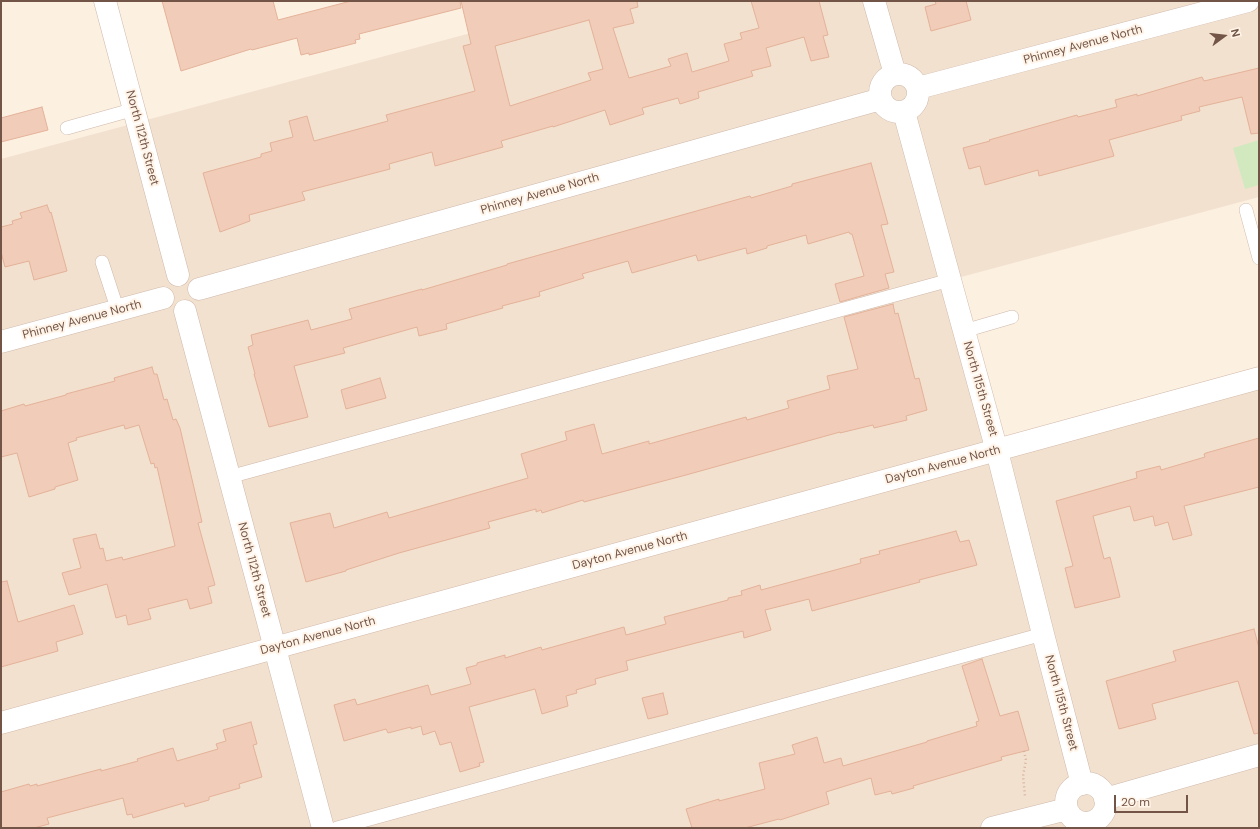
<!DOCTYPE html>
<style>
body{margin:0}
#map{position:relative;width:1260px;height:829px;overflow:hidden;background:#fcf0e1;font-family:"DM Sans",sans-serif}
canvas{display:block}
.frame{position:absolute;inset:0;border:2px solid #735548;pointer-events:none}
.north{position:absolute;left:1204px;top:16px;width:40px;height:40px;-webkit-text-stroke:3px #fff4e7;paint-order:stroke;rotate:75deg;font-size:11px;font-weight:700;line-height:16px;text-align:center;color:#735548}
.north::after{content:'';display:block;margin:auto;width:14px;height:18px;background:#735548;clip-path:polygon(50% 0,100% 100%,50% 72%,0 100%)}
.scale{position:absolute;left:1114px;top:795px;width:74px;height:18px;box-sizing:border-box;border:2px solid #735548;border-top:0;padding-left:5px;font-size:12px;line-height:14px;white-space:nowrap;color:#735548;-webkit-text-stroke:3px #fff4e7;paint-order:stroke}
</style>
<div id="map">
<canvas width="1260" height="829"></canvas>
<div class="frame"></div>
<div class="north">N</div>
<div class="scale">20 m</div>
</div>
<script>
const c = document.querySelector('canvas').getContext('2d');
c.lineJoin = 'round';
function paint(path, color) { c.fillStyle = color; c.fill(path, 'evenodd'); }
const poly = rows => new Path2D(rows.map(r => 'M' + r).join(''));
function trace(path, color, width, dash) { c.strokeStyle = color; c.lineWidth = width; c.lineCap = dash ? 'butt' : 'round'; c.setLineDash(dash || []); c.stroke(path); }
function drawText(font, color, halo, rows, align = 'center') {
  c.font = font + ' "DM Sans",sans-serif'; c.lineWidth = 4; c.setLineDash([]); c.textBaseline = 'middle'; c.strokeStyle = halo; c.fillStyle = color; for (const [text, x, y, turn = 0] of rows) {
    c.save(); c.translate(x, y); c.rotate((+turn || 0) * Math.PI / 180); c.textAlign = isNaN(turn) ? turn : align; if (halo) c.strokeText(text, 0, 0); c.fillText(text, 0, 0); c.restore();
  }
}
const residential = poly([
 [590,1,1259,1,1259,197,950,280,997,451,1259,378,1259,828,1,828,1,159]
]);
const green = poly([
 [1259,140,1259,185,1245,189,1233,148]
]);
const building = poly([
 [162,1,273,1,278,20,351,1,460,1,461,8,359,34,360,39,355,40,356,43,309,55,309,53,301,55,297,38,252,50,251,49,181,71,162,1],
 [461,1,637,1,638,7,630,9,634,23,613,28,629,78,671,66,668,59,687,53,692,72,729,61,724,44,742,39,740,33,759,28,751,1,819,1,828,35,823,36,829,57,811,61,804,37,766,48,771,66,751,71,753,76,698,92,699,98,680,104,678,98,642,108,644,114,610,125,605,110,553,127,553,126,501,141,503,147,435,166,432,152,389,164,390,169,302,192,305,200,249,215,250,221,220,232,203,173,261,157,261,154,272,151,270,143,293,137,289,121,307,116,314,141,388,121,386,115,475,91,463,46,471,44,461,1],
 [589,20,603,69,588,73,591,80,510,106,495,46,589,20],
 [935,1,966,1,971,20,931,31,925,7,936,4,935,1],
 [1259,68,1259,133,1251,134,1242,97,1199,107,1200,111,1181,116,1182,120,1109,140,1114,156,1039,176,1038,170,985,185,980,166,969,169,963,148,990,141,989,140,1077,115,1078,117,1117,107,1115,100,1137,94,1137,96,1202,77,1204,81,1259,68],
 [42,107,48,130,1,142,1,118,42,107],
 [871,163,888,224,881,225,894,272,885,274,889,288,840,302,835,284,864,276,852,234,850,234,849,232,808,244,806,235,767,246,767,248,747,254,746,248,698,261,696,255,632,273,628,261,582,274,584,278,539,292,540,296,502,306,503,308,446,324,447,329,419,336,417,327,343,348,345,353,294,366,308,417,269,427,254,374,255,374,248,347,253,345,251,335,308,320,311,330,352,319,349,309,422,289,422,290,507,265,507,264,750,196,751,198,792,186,792,184,871,163],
 [47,205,50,213,51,212,67,271,34,280,29,261,5,267,1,252,1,227,13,224,12,221,22,218,20,213,47,205],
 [893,304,895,314,898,313,915,379,919,378,927,410,906,416,907,420,874,428,873,425,840,433,840,432,686,475,584,502,583,500,542,513,541,510,536,512,536,509,488,522,490,528,399,553,346,570,346,571,306,582,290,523,330,513,334,528,387,512,389,518,528,478,521,454,567,440,565,432,594,424,602,454,649,441,649,444,746,417,747,420,789,408,787,401,830,389,827,376,858,369,844,317,893,304],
 [152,367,154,374,157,374,164,400,167,399,173,420,176,419,180,428,202,522,198,523,215,585,208,587,212,603,190,609,187,599,148,609,151,619,128,625,126,615,116,618,107,584,69,595,62,573,81,568,73,539,96,534,100,549,103,548,106,561,122,557,123,560,175,546,157,467,155,468,154,463,151,464,139,425,125,429,124,425,76,438,77,440,68,443,78,480,55,487,55,489,29,497,17,453,1,457,1,411,24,404,25,406,66,395,66,394,115,381,114,378,152,367],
 [380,378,386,398,346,409,341,390,380,378],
 [1259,438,1259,487,1184,506,1192,535,1173,540,1168,522,1155,526,1153,516,1134,521,1130,506,1093,516,1104,559,1110,557,1120,597,1075,608,1065,568,1073,566,1056,501,1137,478,1136,472,1160,466,1161,470,1205,457,1204,454,1206,453,1259,438],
 [956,531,960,542,969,540,977,565,919,580,920,582,812,611,809,599,765,610,771,630,744,638,743,631,626,661,628,670,595,679,596,684,576,690,577,693,566,696,568,706,542,714,535,689,469,707,484,762,479,763,480,766,460,772,451,742,440,745,435,731,423,735,421,726,411,729,411,727,388,733,386,729,344,741,334,705,355,699,357,705,428,685,431,695,471,684,466,668,477,665,477,663,505,655,505,658,541,647,542,650,624,627,626,635,666,624,664,617,728,600,728,598,742,595,741,591,760,585,761,590,861,563,860,559,880,554,879,551,956,531],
 [7,581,18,622,74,605,83,634,56,642,58,651,1,667,1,582,7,581],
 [1254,629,1259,648,1259,733,1254,734,1238,681,1152,704,1156,719,1119,729,1106,681,1176,661,1173,651,1254,629],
 [982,659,1000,716,1018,711,1029,750,1001,757,1002,760,913,786,914,788,892,794,891,791,875,795,871,778,826,792,829,804,780,820,779,819,745,828,692,828,686,809,719,799,719,801,765,789,759,763,795,754,792,745,817,737,824,763,841,758,843,766,927,742,927,741,977,726,976,722,979,721,962,666,982,659],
 [663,693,668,714,648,719,642,698,663,693],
 [251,722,257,744,253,745,262,777,239,784,240,788,209,797,209,800,185,807,184,803,133,818,132,814,127,815,123,798,47,818,49,824,34,828,1,828,1,792,29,784,30,786,37,784,37,786,101,769,101,771,138,761,137,759,173,748,177,761,218,749,216,744,226,741,223,730,251,722]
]);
const path = poly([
 [1024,751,1026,760,1023,776,1025,796]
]);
const lane = poly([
 [67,128,135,109],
 [1246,210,1259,258],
 [102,262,118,311],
 [964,331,1012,317],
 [229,477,950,280],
 [337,828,1043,634]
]);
const street = poly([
 [105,1,178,275],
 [874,1,895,74],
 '880 93a19 19 0 1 1 38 0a19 19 0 1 1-38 0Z',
 [918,88,1248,1],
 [904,112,997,451,1043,634,1082,784],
 [199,289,881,99],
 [185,311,323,828],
 [1,342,163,298],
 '1066 803a20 20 0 1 1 40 0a20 20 0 1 1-40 0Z',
 [1105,799,1259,755],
 [992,828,1067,809]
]);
const secondary = poly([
 [1,723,1259,378]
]);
const streetNames = [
 ["Phinney Avenue North",1083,45,-15],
 ["North 112th Street",142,138,75],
 ["Phinney Avenue North",540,194,-16],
 ["Phinney Avenue North",82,320,-15],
 ["North 115th Street",980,389,74],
 ["Dayton Avenue North",943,465,-15],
 ["Dayton Avenue North",630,551,-15],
 ["North 112th Street",254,570,75],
 ["Dayton Avenue North",318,636,-15],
 ["North 115th Street",1061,703,75]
];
paint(residential, '#f3e1cf');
paint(green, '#d2e9c0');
paint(building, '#f1ccb8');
trace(building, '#e4b299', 1);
trace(lane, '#cfb9ab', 14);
trace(street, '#cfb9ab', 23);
trace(secondary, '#d2b8a8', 23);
trace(path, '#d6b09c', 2.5, [1, 3]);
trace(lane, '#fff', 13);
trace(street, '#fff', 22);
trace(secondary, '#fff', 22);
drawText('12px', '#735548', '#fff4e7', streetNames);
</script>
